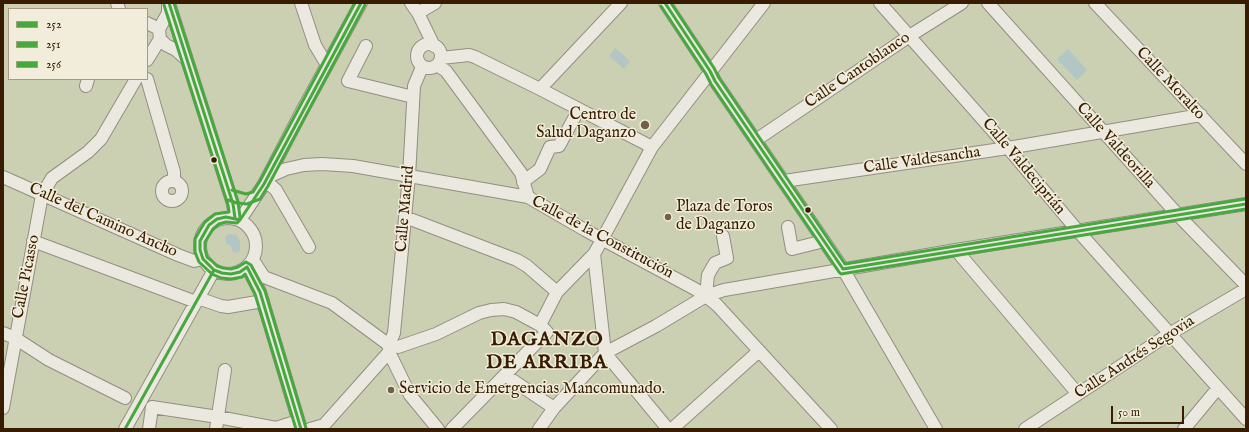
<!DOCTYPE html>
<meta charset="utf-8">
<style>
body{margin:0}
#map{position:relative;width:1249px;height:432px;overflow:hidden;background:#e3dfd0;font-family:"IM FELL English",serif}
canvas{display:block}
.frame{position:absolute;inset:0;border:4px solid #371c01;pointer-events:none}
.legend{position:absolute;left:8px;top:8px;width:140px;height:72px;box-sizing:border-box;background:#f2eddb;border:1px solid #a79984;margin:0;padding:5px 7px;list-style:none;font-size:12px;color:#371c01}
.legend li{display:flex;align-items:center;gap:8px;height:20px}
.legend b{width:20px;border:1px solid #a79984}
.scale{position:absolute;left:1111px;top:406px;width:73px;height:18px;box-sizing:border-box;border:2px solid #371c01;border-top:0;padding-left:5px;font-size:12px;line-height:14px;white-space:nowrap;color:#371c01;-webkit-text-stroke:3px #f2eddb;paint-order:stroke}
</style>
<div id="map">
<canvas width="1249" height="432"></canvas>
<div class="frame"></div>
<ul class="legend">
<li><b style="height:5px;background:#48a840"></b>252</li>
<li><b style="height:5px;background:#48a840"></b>251</li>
<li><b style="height:5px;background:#48a840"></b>256</li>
</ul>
<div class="scale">50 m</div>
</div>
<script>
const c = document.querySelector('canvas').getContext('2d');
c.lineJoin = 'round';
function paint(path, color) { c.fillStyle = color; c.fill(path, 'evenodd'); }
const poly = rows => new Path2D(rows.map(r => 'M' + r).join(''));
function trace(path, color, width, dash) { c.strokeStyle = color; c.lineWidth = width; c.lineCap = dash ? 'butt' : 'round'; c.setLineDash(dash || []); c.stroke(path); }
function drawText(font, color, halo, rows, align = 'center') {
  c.font = font + ' "IM FELL English",serif'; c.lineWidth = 3; c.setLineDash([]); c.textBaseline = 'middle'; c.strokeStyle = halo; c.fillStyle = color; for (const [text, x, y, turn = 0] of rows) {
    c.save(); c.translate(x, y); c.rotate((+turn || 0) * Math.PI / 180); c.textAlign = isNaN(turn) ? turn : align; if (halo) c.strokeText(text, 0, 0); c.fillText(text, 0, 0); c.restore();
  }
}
const green = poly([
 [3,3,1246,3,1246,429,3,429],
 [9,9,147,9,147,79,9,79]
]);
const water = poly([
 [615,48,630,61,624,69,609,56],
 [1068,49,1087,70,1077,80,1057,59],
 [231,234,236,235,240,241,240,251,237,253,233,252,231,246,226,243,225,238,227,235]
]);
const minor = poly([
 [117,3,119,9],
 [169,3,233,204,235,218],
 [301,3,315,45,327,65],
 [411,3,418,13,434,46],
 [665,3,710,71,715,81,843,269,936,429],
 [880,3,1008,148,1078,231,1246,419],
 [988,3,1178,215,1246,285],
 [1095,3,1246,164],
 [168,4,168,13,159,29,160,39,166,45,176,50,186,59],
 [418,13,435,3],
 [147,23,159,29],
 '417 56a12 12 0 1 1 24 0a12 12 0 1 1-24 0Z',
 [366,46,348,81,413,97],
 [441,58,469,55,475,57,540,89,652,147],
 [147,60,160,39],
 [437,65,446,71,521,173,528,197],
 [147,79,174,172,174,181],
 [86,86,88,79],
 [540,89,621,3],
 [756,140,911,35,962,3],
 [3,177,178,255,194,261,203,259],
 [268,177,286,169,304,165,322,164,353,166,528,197,585,230,695,289,706,296,717,305,831,429],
 [266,181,276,190,309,247],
 [784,181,1008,148,1201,115],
 '162 191a10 10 0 1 1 20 0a10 10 0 1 1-20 0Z',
 [523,182,540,169,550,147,559,146,579,109],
 [405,217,517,260,527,266,557,292],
 '200 246a28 28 0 1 1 56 0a28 28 0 1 1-56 0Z',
 [240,220,264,184,302,111,361,3],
 [788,227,792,249,824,241],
 [33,241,196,302],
 [956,250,1078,394],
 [594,254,605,353],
 [253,260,264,277,332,303,389,345,398,347,436,334,479,313,491,310,504,309,516,312,540,325,547,332,452,429],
 [247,267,260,292,301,429],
 [706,296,708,275,715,263,727,258,723,236],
 [198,298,221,306,228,307,263,301],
 [540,325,557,292,594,254,598,247,652,147,764,3],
 [3,333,15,338,49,360,125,398],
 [389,351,389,345,394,333,409,176,414,86,422,67],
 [389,352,410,395,438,429],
 [605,353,668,429],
 [505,375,554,408],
 [3,408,42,195,52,178,88,152,101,139,136,79],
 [125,429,214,270],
 [149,429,152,407,218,417,276,428,298,421],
 [216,429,225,370],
 [310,429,324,425,389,352],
 [539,429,554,408,605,353,656,326,706,296,724,290,956,250,1246,204],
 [672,429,759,351],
 [1025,429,1166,336,1246,289],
 [1184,429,1218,388]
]);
const bus1 = poly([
 [169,3,233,204,235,218],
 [665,3,710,71,715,81,843,269],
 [247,267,240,272,231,274,222,273,214,270,203,259,200,250,200,241,209,225,217,219,226,217,240,220,264,184,361,3],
 [247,267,260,292,301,429],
 [843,269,1246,204],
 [125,429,214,270]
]);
const bus2 = poly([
 [164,5,228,205,229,212,215,214,205,222,200,230,195,239,195,252,199,262,212,274,221,278,231,279,242,277,245,274,255,294,296,429],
 [661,6,706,74,711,84,839,272,841,274,1246,209],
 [228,200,237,203,247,204,260,199,268,186,365,5]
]);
const bus3 = poly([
 [174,3,238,202,240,217,239,221,237,223,226,222,219,224,213,229,205,242,205,249,207,257,212,261,217,266,223,268,231,269,238,267,246,262,251,265,265,291,306,428],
 [671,3,714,68,719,78,845,264,1245,199],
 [232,190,246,194,253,192,260,181,355,3]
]);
const markers = [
 [645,125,5,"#736049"],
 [214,160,3.5,"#371c01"],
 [808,210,3.5,"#371c01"],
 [668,217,4,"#736049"],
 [391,390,4,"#736049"]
];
const streetNames = [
 ["Calle Cantoblanco",858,71,-34],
 ["Calle Moralto",1170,84,47],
 ["Calle Valdeorilla",1115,146,48],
 ["Calle Valdesancha",922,161,-8],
 ["Calle Valdeciprián",1023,167,50],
 ["Calle Madrid",406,209,-85],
 ["Calle del Camino Ancho",103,221,24],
 ["Calle de la Constitución",602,238,28],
 ["Calle Picasso",27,277,-79],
 ["Calle Andrés Segovia",1135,358,-33]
];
const poiNames = [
 ["Centro de",636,116,"right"],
 ["Salud Daganzo",636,134,"right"],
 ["Plaza de Toros",676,208],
 ["de Daganzo",676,226],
 ["Servicio de Emergencias Mancomunado.",399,390]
];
const districtNames = [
 ["DAGANZO",547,341],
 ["DE ARRIBA",547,364]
];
paint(green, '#cad0b1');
paint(water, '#b3c6c6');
trace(minor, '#948e82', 14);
trace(minor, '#eae8df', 12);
trace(bus1, '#48a840', 3);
trace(bus2, '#48a840', 3);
trace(bus3, '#48a840', 3);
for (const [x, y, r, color] of markers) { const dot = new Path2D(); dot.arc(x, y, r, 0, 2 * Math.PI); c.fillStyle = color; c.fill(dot); trace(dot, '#f2eddb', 1.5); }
drawText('16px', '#371c01', '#f2eddb', streetNames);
drawText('16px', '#371c01', '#f2eddb', poiNames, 'left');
c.letterSpacing = '1px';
drawText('bold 20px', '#371c01', '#f2eddb', districtNames);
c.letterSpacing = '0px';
</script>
